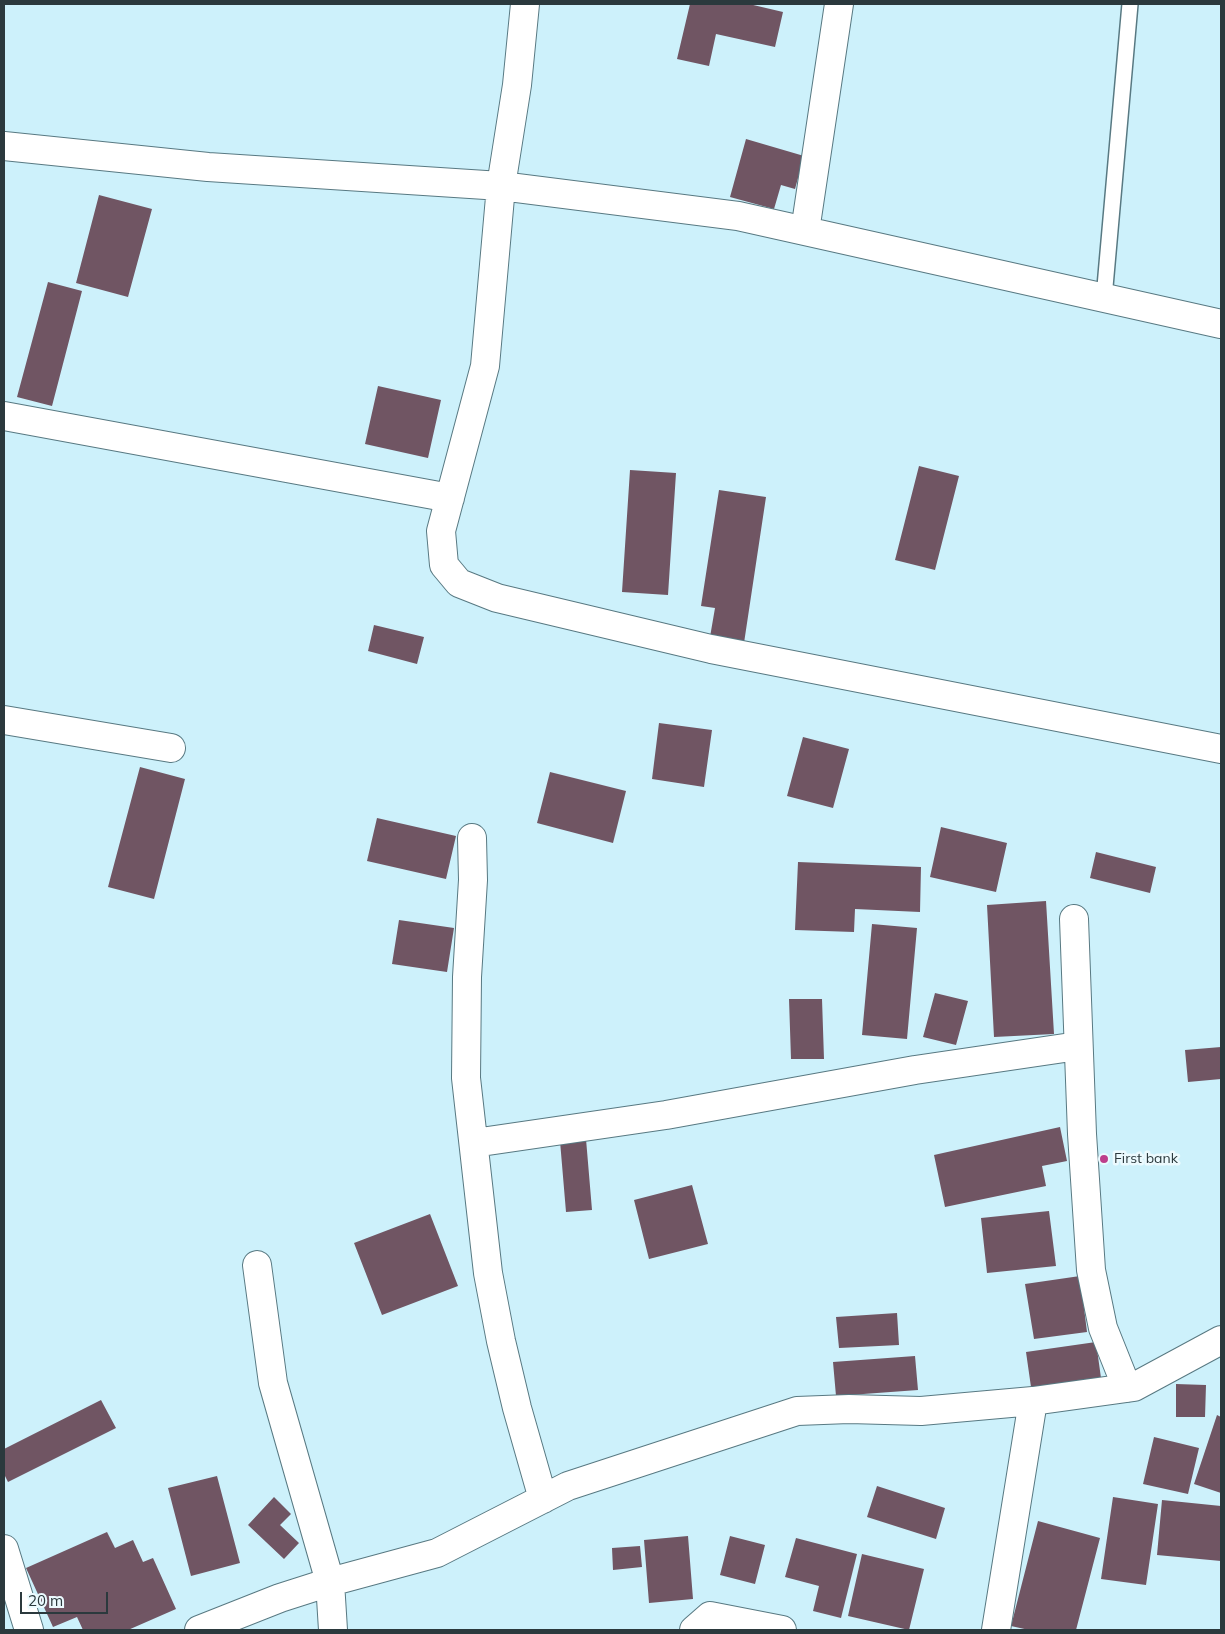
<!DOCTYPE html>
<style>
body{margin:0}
#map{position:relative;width:1225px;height:1634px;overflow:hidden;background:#cdf1fb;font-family:Mulish,sans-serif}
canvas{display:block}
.frame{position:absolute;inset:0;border:5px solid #2b393d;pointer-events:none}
.scale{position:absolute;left:20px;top:1592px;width:88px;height:22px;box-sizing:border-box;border:2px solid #2b393d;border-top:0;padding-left:6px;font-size:15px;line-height:18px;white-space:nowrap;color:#2b393d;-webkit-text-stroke:4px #ecfafe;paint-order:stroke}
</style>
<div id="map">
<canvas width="1225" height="1634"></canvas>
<div class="frame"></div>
<div class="scale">20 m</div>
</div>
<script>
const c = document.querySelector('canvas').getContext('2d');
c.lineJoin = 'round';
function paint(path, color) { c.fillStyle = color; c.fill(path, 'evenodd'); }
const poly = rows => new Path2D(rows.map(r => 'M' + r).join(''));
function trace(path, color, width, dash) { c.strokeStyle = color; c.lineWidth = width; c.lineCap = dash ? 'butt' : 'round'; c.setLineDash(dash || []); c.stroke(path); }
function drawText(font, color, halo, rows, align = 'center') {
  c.font = font + ' Mulish,sans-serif'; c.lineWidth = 5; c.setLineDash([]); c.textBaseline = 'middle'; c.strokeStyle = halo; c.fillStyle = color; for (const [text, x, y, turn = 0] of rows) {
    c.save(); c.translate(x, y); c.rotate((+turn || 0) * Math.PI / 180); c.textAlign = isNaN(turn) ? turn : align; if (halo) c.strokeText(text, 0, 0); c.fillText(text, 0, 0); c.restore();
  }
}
const building = poly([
 [690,4,749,4,783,12,775,47,716,34,709,66,677,59],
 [746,139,804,156,795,189,781,185,774,209,730,197],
 [99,195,152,209,128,297,76,283],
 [48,282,82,291,52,406,17,397],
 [378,386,441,400,428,458,365,444],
 [919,466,959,476,935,570,895,560],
 [630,470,676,473,668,595,622,592],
 [719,490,766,497,744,643,710,637,715,608,701,606],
 [374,625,424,637,417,664,368,651],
 [659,723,712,730,704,787,652,779],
 [803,737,849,749,833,808,787,796],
 [140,767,185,779,154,899,108,887],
 [550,772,626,791,613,843,537,823],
 [377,818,456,836,446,879,367,861],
 [941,827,1007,843,996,892,930,877],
 [1096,852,1156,867,1150,893,1090,878],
 [798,862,921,867,920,912,855,909,854,932,795,930],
 [1046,901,1054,1034,994,1037,987,905],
 [399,920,454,928,447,972,392,964],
 [872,924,917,928,907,1039,862,1035],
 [935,993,968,1001,956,1045,923,1037],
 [789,999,822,999,824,1059,791,1059],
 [1221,1047,1221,1079,1188,1082,1185,1050],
 [1060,1127,1067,1161,1042,1166,1046,1186,945,1207,934,1155],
 [586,1139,592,1210,566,1212,560,1141],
 [692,1185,708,1244,649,1259,634,1200],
 [1049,1211,1056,1266,987,1273,981,1218],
 [430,1214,458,1286,382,1315,354,1243],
 [1080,1276,1087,1332,1034,1339,1025,1284],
 [897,1313,899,1345,839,1348,836,1317],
 [1096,1342,1101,1378,1031,1387,1026,1352],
 [915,1356,918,1390,836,1396,833,1362],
 [1176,1384,1206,1385,1205,1417,1176,1417],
 [101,1400,116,1428,8,1482,4,1474,4,1449],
 [1217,1415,1221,1417,1221,1493,1194,1484],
 [1154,1437,1199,1448,1188,1494,1143,1484],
 [217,1476,240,1563,191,1576,168,1488],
 [877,1486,945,1508,936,1539,867,1517],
 [274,1497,291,1514,280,1525,299,1543,284,1559,248,1525],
 [1113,1497,1158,1504,1146,1585,1101,1579],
 [1162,1500,1221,1506,1221,1561,1157,1555],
 [1038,1521,1100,1538,1076,1630,1029,1630,1011,1626],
 [107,1532,115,1548,133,1540,143,1562,153,1558,176,1609,128,1630,83,1630,77,1617,53,1627,26,1568],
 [688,1536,693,1599,649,1603,644,1540],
 [730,1536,765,1545,755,1584,720,1575],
 [796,1538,857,1554,841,1618,813,1611,819,1586,785,1577],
 [640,1546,642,1567,613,1570,612,1548],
 [862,1554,924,1569,909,1630,848,1616]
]);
const service = poly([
 [1104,298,1130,4]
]);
const minor = poly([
 [525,4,517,85,501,186,485,366,441,531,444,565,459,583,497,598,711,649,1221,749],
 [4,146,208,167,501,186,738,216,1221,324],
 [805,231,839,4],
 [4,416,450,498],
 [4,720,171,748],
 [472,838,473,880,467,977,466,1078,488,1273,501,1341,517,1408,543,1499],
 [1074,919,1082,1134,1091,1270,1103,1328,1127,1388],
 [474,1143,666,1115,915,1070,1078,1046],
 [257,1265,273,1383,330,1582,333,1630],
 [4,1549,29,1630],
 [199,1630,280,1598,330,1582,437,1553,568,1486,797,1411,849,1409,921,1411,1033,1401,1134,1387,1221,1340],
 [694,1630,710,1616,782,1630],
 [996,1630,1033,1401]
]);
const markers = [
 [1104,1159,5,"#bd3e8b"]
];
const poiNames = [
 ["First bank",1114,1159]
];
paint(building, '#705563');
trace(service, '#587982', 18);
trace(minor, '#587982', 30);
trace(service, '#fff', 15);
trace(minor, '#fff', 28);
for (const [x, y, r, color] of markers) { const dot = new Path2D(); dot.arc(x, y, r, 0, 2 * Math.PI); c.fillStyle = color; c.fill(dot); trace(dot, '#ecfafe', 2); }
drawText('14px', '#2b393d', '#ecfafe', poiNames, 'left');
</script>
